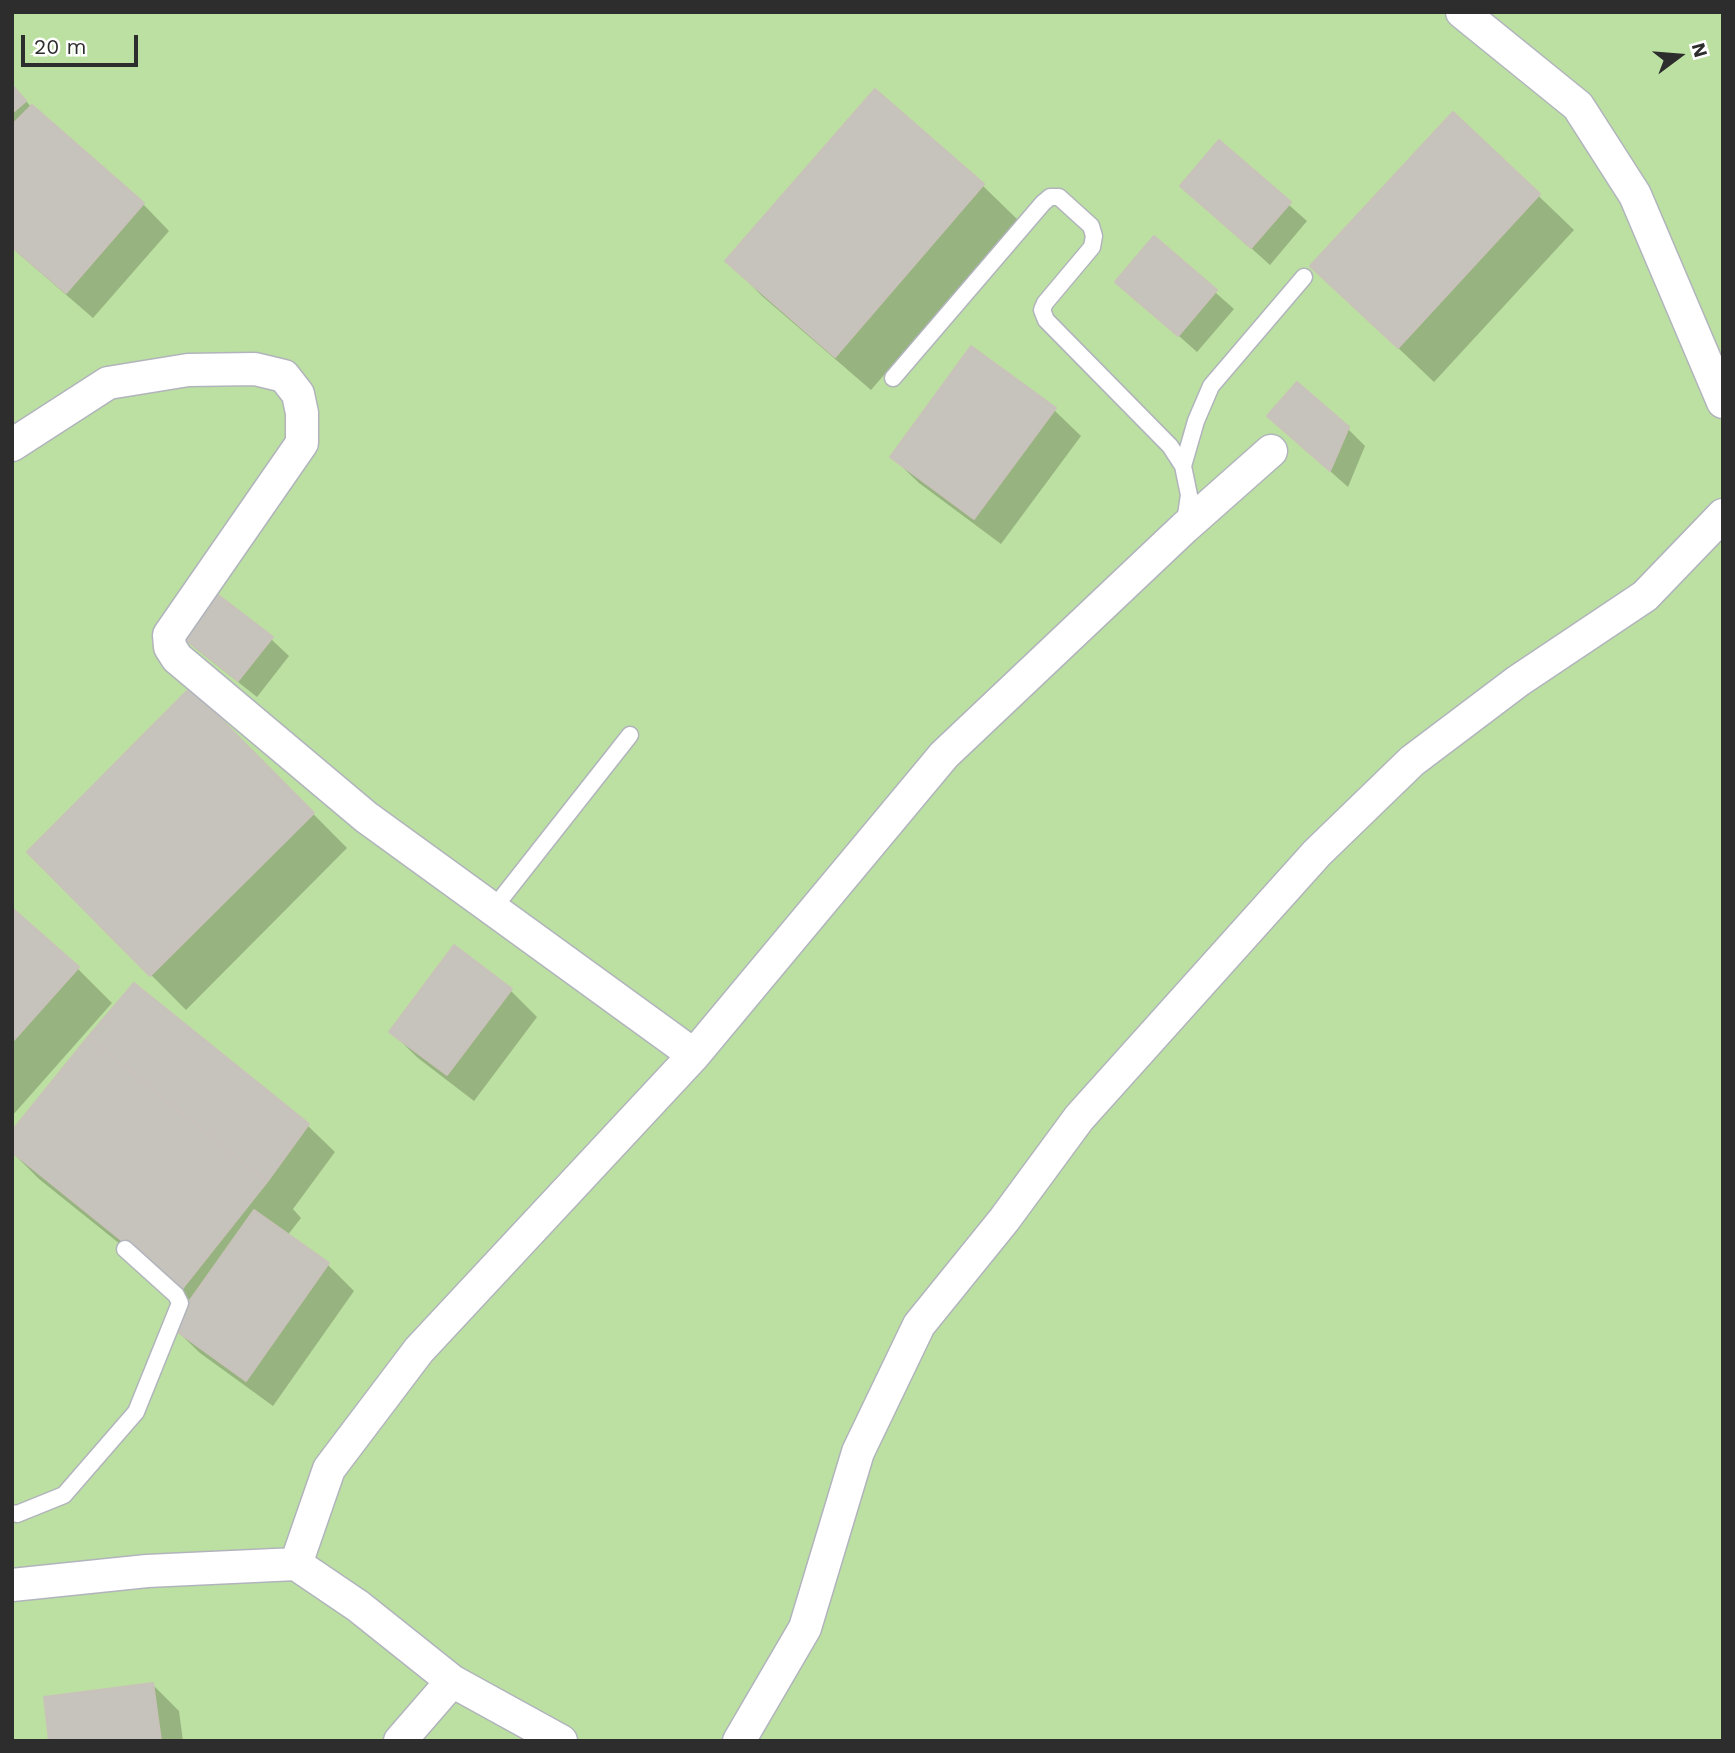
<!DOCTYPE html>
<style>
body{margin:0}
#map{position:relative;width:1735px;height:1753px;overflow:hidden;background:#ede7e1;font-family:"Work Sans",sans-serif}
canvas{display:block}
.frame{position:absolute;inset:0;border:14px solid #2d2d2d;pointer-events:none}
.north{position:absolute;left:1644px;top:21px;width:70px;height:70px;-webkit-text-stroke:5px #fff;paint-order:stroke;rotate:74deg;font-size:19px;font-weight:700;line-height:28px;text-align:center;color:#2d2d2d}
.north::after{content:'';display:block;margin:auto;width:24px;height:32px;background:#2d2d2d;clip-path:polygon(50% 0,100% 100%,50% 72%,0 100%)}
.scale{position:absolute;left:21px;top:35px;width:117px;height:32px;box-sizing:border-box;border:4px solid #2d2d2d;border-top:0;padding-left:9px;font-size:21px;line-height:24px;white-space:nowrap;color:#2d2d2d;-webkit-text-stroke:5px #fff;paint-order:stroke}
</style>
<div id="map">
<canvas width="1735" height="1753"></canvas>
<div class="frame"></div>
<div class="north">N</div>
<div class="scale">20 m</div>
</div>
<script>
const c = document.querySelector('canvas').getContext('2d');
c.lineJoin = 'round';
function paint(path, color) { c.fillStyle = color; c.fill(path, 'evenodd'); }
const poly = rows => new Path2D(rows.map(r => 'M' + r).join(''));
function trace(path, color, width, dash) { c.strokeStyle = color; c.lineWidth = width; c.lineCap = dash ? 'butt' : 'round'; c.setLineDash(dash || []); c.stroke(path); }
const green = poly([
 [12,12,1723,12,1723,1741,12,1741]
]);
const shadow = poly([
 [12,84,31,107,143,204,169,231,93,318,12,248],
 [875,91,983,186,1018,220,871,390,762,296,728,261],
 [1453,114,1574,230,1434,382,1312,266],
 [1219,143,1307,221,1270,265,1182,186],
 [1154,238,1234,309,1197,352,1117,281],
 [1054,410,1081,436,1001,544,919,483,892,457],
 [1347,428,1365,446,1348,487,1287,433],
 [178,631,271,639,289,656,257,697,195,648],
 [190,690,347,848,186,1010,29,852],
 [12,910,77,968,112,1003,12,1116],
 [134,985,308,1126,335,1152,293,1209,301,1218,287,1236,328,1265,354,1291,273,1406,200,1353,173,1327,191,1301,39,1179,12,1152],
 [510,990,537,1017,474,1101,418,1058,391,1032],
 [153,1685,179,1711,183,1741,51,1741]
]);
const building = poly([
 [12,85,26,101,12,113,12,85],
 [875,89,984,184,835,357,725,261,875,89],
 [32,105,144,203,66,293,12,247,12,125,32,105],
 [1453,112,1540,194,1398,348,1310,266,1453,112],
 [1219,140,1291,202,1251,248,1180,186,1219,140],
 [1154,236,1217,290,1178,336,1115,282,1154,236],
 [971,346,1056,408,974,519,890,457,971,346],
 [1297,382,1349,427,1330,471,1267,416,1297,382],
 [209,588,273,637,238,681,175,631,209,588],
 [190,688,314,813,150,976,27,852,190,688],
 [12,908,79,967,12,1042,12,908],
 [454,945,512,989,447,1075,389,1032,454,945],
 [134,983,309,1124,267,1182,88,1037,134,983],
 [88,1037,267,1182,182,1289,12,1152,12,1131,88,1037],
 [254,1210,329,1263,246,1381,171,1327,254,1210],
 [153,1683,161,1741,49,1741,44,1697,153,1683]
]);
const service = poly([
 [893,378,1043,203,1050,197,1059,197,1091,226,1094,236,1092,247,1045,303,1042,310,1046,320,1170,446,1183,466,1189,495,1185,522],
 [1183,466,1196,421,1211,386,1304,277],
 [493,909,630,735],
 [12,1513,17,1514,64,1495,136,1412,180,1303,176,1295,125,1249]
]);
const minor = poly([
 [1462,12,1578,106,1635,195,1723,402],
 [12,445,108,383,188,370,255,369,284,376,298,394,302,413,302,443,169,635,170,647,177,658,366,817,694,1055],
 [296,1564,329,1469,419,1350,694,1055,944,755,1184,528,1271,451],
 [12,1585,147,1571,296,1564,358,1606,452,1681,561,1741],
 [400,1741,452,1681],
 [739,1741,805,1628,858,1452,919,1325,1004,1220,1079,1118,1317,853,1412,761,1518,681,1645,596,1723,515]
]);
paint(green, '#bce0a1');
paint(shadow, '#0003');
paint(building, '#c6c2bc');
trace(building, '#c9c2ba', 2);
trace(service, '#b1b4bc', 19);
trace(minor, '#b1b4bc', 35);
trace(service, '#fff', 16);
trace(minor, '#fff', 32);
</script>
